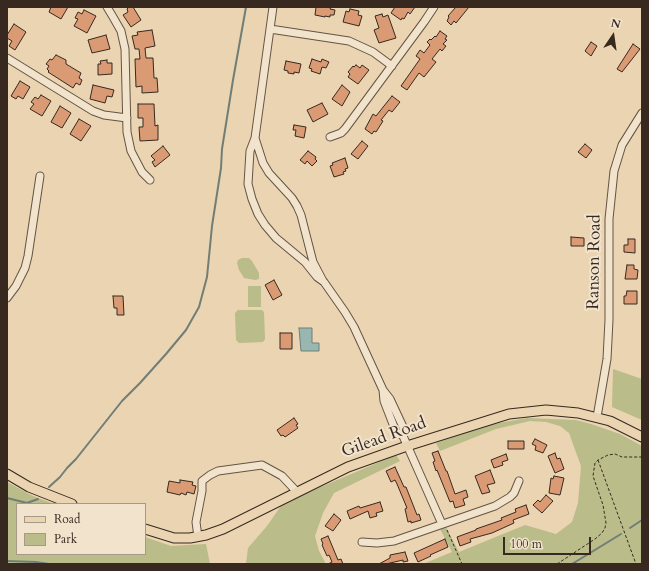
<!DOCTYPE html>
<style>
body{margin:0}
#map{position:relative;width:649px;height:571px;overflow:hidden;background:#ead4b1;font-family:Cardo,serif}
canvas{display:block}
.frame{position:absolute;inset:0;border:8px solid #372920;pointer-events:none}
.legend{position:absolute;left:16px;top:503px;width:130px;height:52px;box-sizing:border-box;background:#f1e3cc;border:1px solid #a79987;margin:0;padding:5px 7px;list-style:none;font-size:12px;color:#372920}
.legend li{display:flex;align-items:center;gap:8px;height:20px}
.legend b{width:20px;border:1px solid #a79987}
.north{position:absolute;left:593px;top:16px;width:40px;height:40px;-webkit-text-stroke:3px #f1e3cc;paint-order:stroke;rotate:13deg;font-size:11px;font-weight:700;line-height:16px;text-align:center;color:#372920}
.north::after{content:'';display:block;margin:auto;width:14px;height:18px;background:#372920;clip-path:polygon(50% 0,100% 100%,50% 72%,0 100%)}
.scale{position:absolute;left:503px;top:537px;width:88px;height:18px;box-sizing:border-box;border:2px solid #372920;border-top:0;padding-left:5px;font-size:12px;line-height:14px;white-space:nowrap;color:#372920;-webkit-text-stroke:3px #f1e3cc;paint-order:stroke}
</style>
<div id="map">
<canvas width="649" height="571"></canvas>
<div class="frame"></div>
<ul class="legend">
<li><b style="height:5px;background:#ead4b1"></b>Road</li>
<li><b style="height:11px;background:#babc89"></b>Park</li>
</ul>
<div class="north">N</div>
<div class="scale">100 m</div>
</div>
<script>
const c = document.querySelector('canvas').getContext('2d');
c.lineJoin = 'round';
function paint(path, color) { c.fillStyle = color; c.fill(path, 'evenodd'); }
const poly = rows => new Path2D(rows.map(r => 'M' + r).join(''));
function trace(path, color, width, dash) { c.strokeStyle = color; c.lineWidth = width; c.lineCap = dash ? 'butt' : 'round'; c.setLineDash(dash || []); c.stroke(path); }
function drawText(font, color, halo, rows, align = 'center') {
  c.font = font + ' Cardo,serif'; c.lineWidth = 4; c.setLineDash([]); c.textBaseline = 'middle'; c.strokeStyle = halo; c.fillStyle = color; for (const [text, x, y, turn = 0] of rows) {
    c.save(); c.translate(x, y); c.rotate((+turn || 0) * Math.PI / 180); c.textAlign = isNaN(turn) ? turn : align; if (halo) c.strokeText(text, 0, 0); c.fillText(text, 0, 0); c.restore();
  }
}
const green = poly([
 [242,258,249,258,252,261,259,273,259,279,255,280,244,278,239,270,237,263,238,260],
 [248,286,261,286,261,307,248,307],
 [238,310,262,310,264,312,265,339,263,342,239,343,236,340,235,313],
 [613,369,642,379,642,420,612,407],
 [527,418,576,420,591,424,620,434,642,446,642,564,423,564,452,552,440,529,446,527,459,552,525,525,556,534,572,522,578,503,581,466,569,433,560,426,546,422,530,421,496,429,440,451,436,443,488,425],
 [396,455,400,461,334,493,323,513,315,536,319,551,326,564,246,564,248,548,267,526,283,503],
 [7,482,33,496,54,504,17,504,17,554,145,554,145,537,171,546,206,544,210,564,7,564]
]);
const water = poly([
 [299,328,312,328,312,343,319,343,319,351,301,351,299,328]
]);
const stream = poly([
 [49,487,60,477,67,468,76,459,122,401,140,383,166,354,186,330,199,307,207,277,212,226,221,168,222,149,233,80,246,7],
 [7,498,27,503,38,499],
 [630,528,642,520],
 [7,561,36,562,49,564],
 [572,564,621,534]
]);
const building = poly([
 [51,7,68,7,61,19,49,12,51,7],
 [129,7,133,7,141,20,131,27,123,15,128,12,127,9,129,7],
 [316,7,331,7,330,9,335,10,334,15,330,15,330,17,325,16,325,17,315,15,316,7],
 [395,7,415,7,410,14,408,12,404,19,402,18,401,20,391,13,395,7],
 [456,7,469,7,456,23,454,21,451,25,447,21,449,17,448,16,456,7],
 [350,9,359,11,358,15,362,16,359,26,343,22,346,11,349,12,350,9],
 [84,10,96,16,87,33,74,26,78,19,75,18,78,12,82,14,84,10],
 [382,14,383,17,388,15,396,38,379,43,374,30,379,28,375,16,382,14],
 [14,24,26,32,15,50,9,46,12,41,7,38,7,35,14,24],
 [152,30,155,46,145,48,146,58,153,58,154,78,157,78,158,92,142,93,142,86,136,87,135,59,140,59,139,49,135,49,132,36,138,35,137,32,152,30],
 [440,31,447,36,445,39,447,40,443,44,446,46,442,51,440,49,432,59,436,62,424,77,419,73,407,90,401,86,420,59,416,56,420,50,424,53,430,45,427,42,430,39,431,40,435,36,436,37,440,31],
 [106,35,110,49,92,53,88,40,106,35],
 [591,42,597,46,591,56,585,51,591,42],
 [633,44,640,49,622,72,617,69,633,44],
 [56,55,66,60,66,64,81,73,79,78,82,80,80,85,76,83,73,88,48,72,49,71,47,69,49,66,46,64,50,59,52,60,56,55],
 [312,59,321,62,322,59,329,62,326,68,322,67,320,74,311,71,312,69,309,68,312,59],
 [107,60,107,63,112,63,112,74,98,75,98,64,101,64,100,61,107,60],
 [286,61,301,64,299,73,294,72,294,74,288,73,288,71,284,70,286,61],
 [356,65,360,68,362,65,369,70,358,84,348,77,350,74,348,72,353,66,354,67,356,65],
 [20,81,30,87,23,99,18,96,16,99,11,96,20,81],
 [93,85,114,90,112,97,107,96,105,103,90,99,93,85],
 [342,85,350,92,342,106,332,99,342,85],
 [41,95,51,101,42,116,30,109,34,104,31,102,35,97,38,99,41,95],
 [392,96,400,102,392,112,389,110,381,120,383,121,376,132,374,131,372,134,365,129,373,114,376,116,392,96],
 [322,103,328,114,313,122,307,110,322,103],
 [138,104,154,104,155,126,158,125,158,140,140,141,139,127,143,127,143,118,138,118,138,104],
 [60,106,71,113,62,128,51,122,60,106],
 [79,119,91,126,81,141,70,134,79,119],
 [294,125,306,127,304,138,295,136,296,130,293,130,294,125],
 [362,141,368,146,358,159,351,154,362,141],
 [585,144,592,150,586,158,578,152,585,144],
 [163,146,170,155,155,167,152,162,155,160,151,156,163,146],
 [308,151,316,157,315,159,317,161,312,166,307,161,305,164,300,160,308,151],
 [345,158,348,168,345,169,346,171,343,172,344,174,334,177,330,166,333,165,332,163,345,158],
 [571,237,584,238,584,246,571,246,571,237],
 [628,239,635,239,635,253,624,252,624,245,628,245,628,239],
 [627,265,634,265,634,269,638,270,637,279,625,279,627,265],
 [274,280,282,295,273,300,265,285,274,280],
 [627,291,637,291,637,304,624,304,624,296,626,296,627,291],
 [113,296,123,296,124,315,117,315,117,308,114,308,113,296],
 [280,333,292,333,292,349,280,349,280,333],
 [294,418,298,424,296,425,298,428,285,437,283,435,281,436,277,430,294,418],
 [535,439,547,445,543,453,535,450,536,446,532,444,535,439],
 [508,441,524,441,524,449,508,449,508,441],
 [438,451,446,471,447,471,455,494,466,490,468,497,463,499,465,505,455,508,453,501,450,502,437,470,436,471,433,462,435,461,432,453,438,451],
 [555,453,557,459,560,458,564,469,555,473,548,456,555,453],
 [506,454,508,460,502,462,503,465,494,468,491,460,506,454],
 [395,467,404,487,406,487,417,515,419,514,421,520,411,523,411,521,408,522,405,509,407,508,397,484,395,480,391,482,386,471,395,467],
 [490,470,495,483,487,485,490,492,482,494,475,476,490,470],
 [554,476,564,478,560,495,549,493,551,478,553,479,554,476],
 [180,480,193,482,192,485,196,486,194,494,187,492,186,495,181,493,180,495,167,492,169,481,180,483,180,480],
 [546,495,553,501,542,513,533,505,538,500,540,502,546,495],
 [380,502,383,511,376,513,377,516,370,518,368,511,350,519,347,511,359,506,360,508,380,502],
 [526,505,529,514,513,520,514,523,492,533,470,539,471,542,460,546,457,537,476,530,476,529,502,520,501,518,516,512,515,509,526,505],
 [334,514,341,520,333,531,325,526,334,514],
 [328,536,338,560,341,559,343,564,328,564,332,562,329,555,327,556,322,545,323,544,321,539,328,536],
 [445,539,448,547,430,555,431,556,418,562,414,553,445,539],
 [405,552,408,561,403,562,403,560,386,564,379,564,390,558,390,555,405,552]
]);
const path = poly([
 [598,460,636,564],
 [447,530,462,564],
 [557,564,595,539,602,533,605,528,606,523,603,505,593,476,595,463,598,460,608,455,615,454,622,457,642,457]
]);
const minor = poly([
 [107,7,113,17,121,31,125,49,127,132,131,151,142,172,150,180],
 [273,7,255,138,250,151,248,184,252,199,258,214,265,225,276,238,305,262,317,277,324,282,345,312,354,327,383,390,390,399,404,429,403,436],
 [270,29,349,41,373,52,392,66],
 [7,58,93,111,104,115,127,118],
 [330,137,341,133,345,129,424,22,434,7],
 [255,138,263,163,269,173,292,198,297,206,301,215,313,262,323,281],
 [7,298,16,286,25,268,28,256,40,176],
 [383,390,384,401,396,432,403,436,442,524],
 [597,417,607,359,609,320,609,219,614,171,622,145,642,113],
 [198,537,196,522,202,491,202,481,210,475,218,471,262,465,282,476,297,492],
 [362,542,377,543,394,541,495,506,510,497,514,493,519,481]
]);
const major = poly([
 [7,474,29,487,72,504],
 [145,529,174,538,190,538,206,535,223,529,348,467,407,446,509,414,546,410,578,413,610,421,642,437]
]);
const streetNames = [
 ["Ranson Road",595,262,-89],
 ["Gilead Road",384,438,-20]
];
paint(green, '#babc89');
paint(water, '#98b7b1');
trace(water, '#717e77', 1);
trace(stream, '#717e77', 2);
paint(building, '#d99a74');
trace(building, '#372920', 1);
trace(minor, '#645444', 9);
trace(major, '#372920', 11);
trace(path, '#372920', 1, [3, 2]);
trace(minor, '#f1e3cc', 7);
trace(major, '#ead4b1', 9);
drawText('17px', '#372920', '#f1e3cc', streetNames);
</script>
